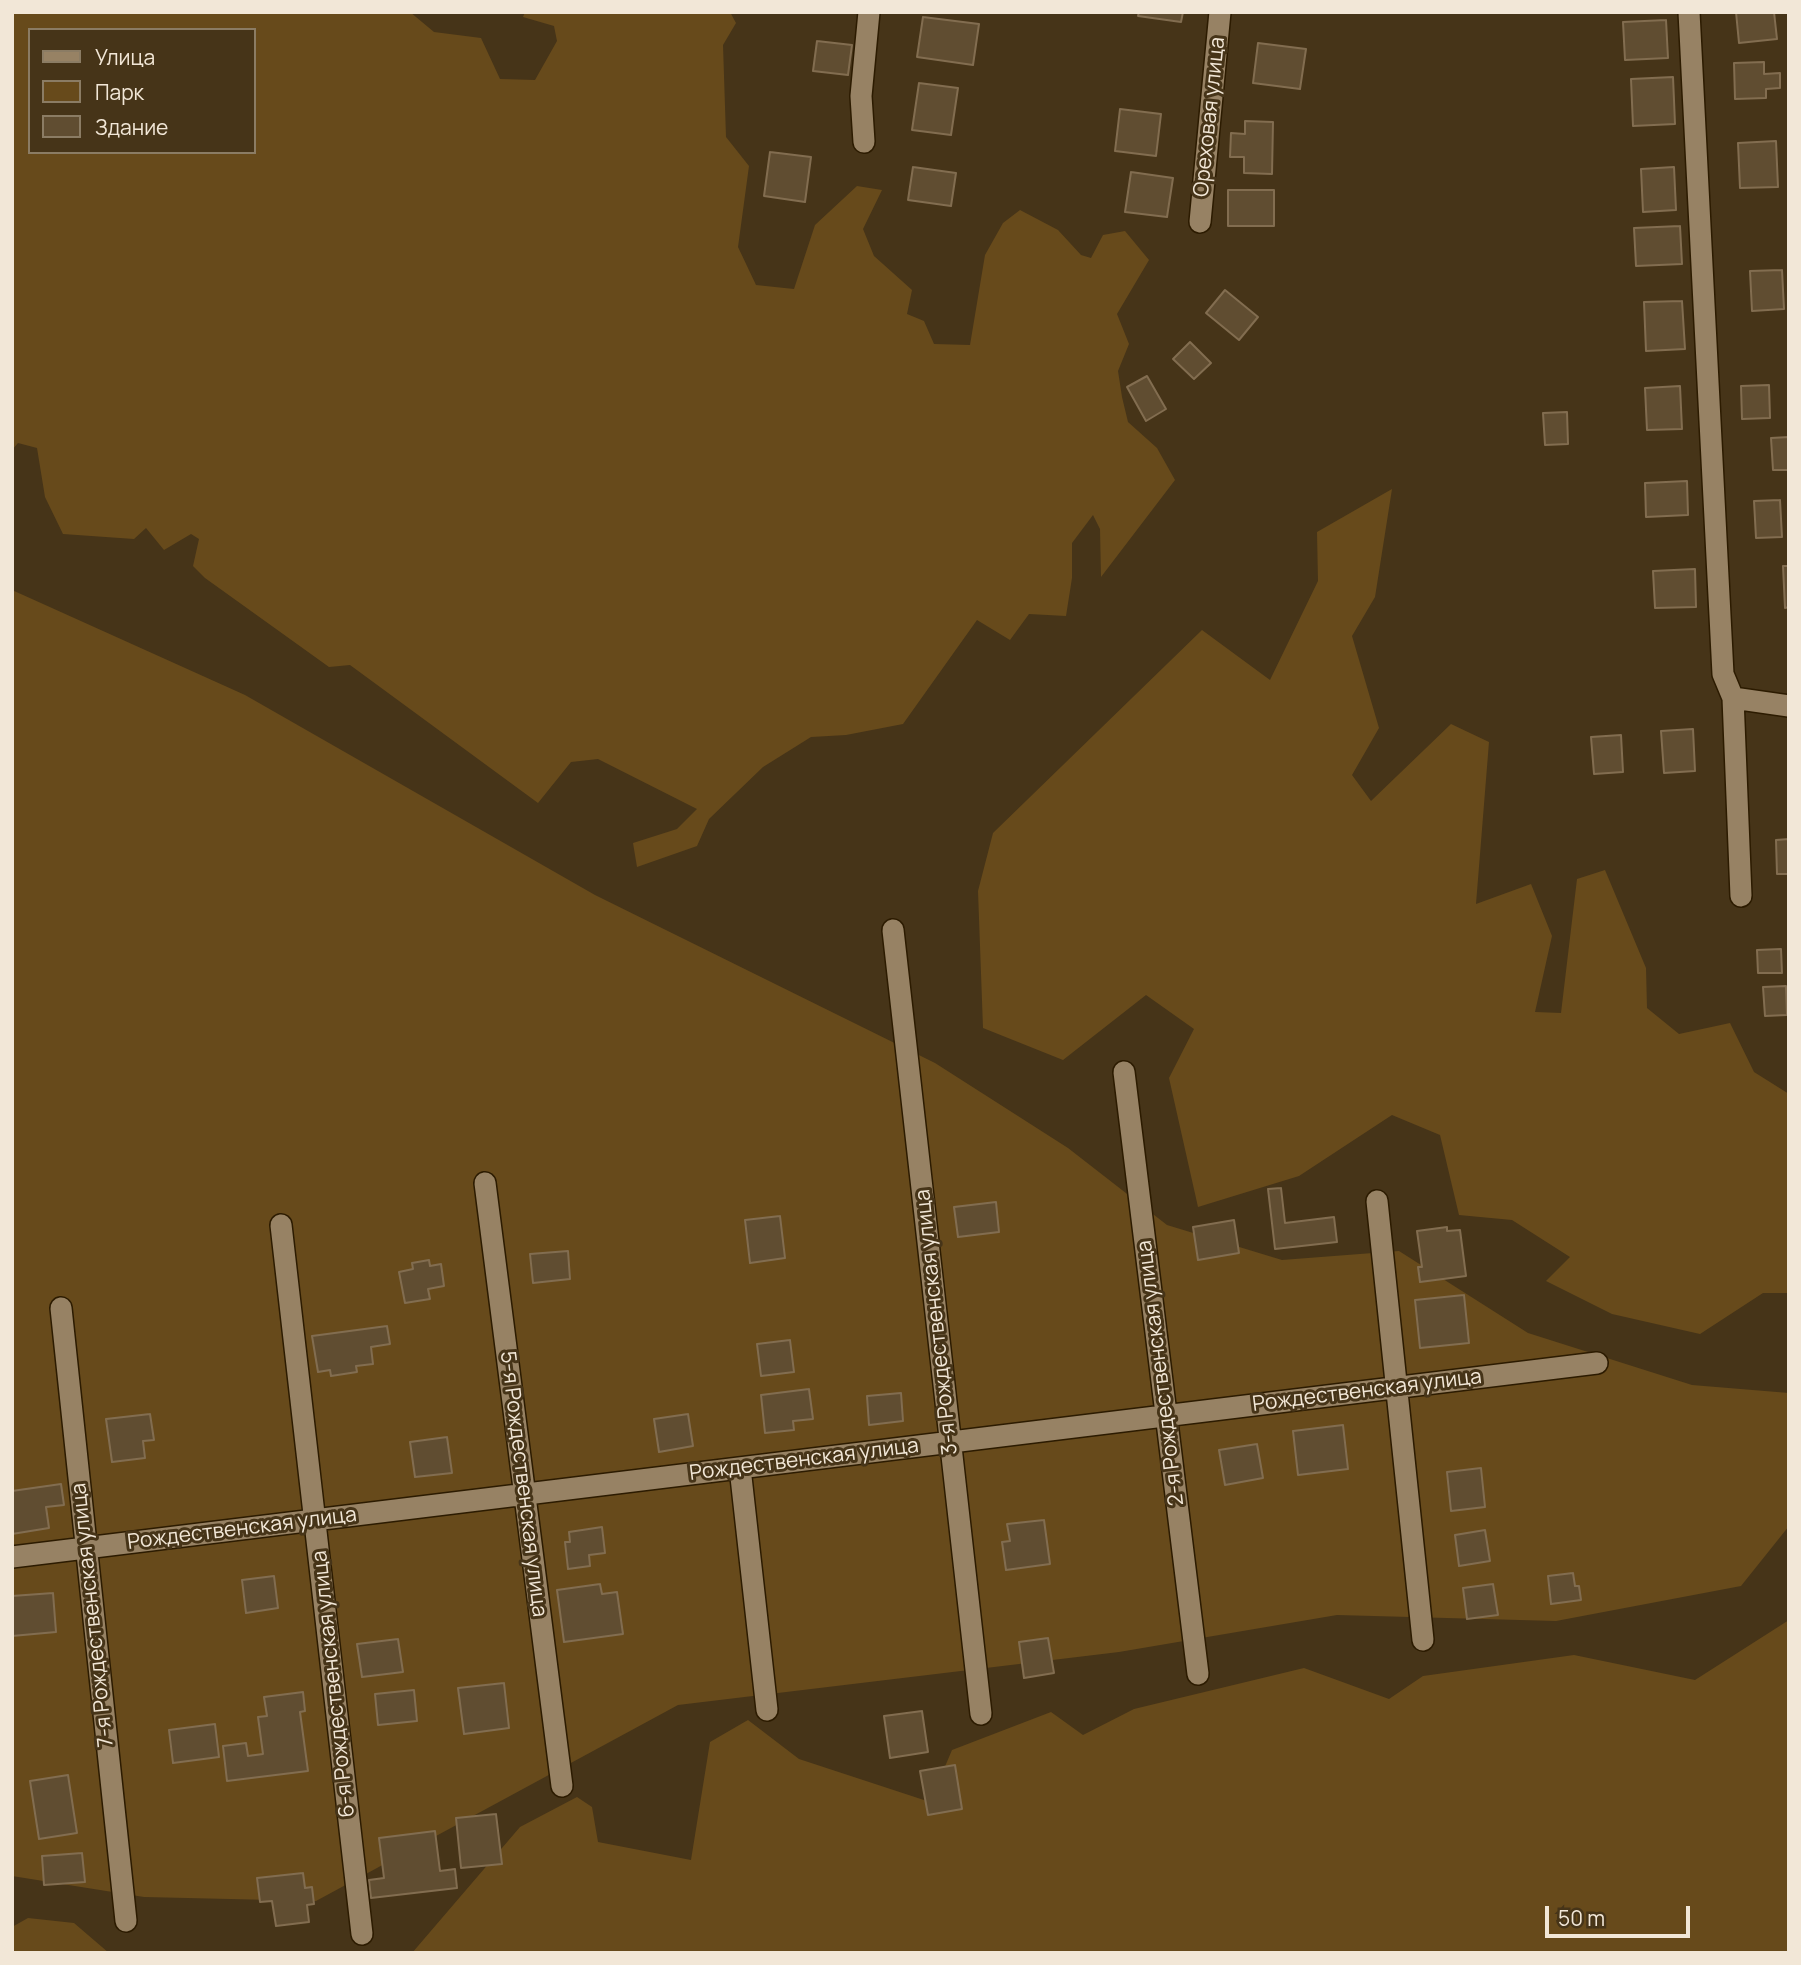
<!DOCTYPE html>
<meta charset="utf-8">
<style>
body{margin:0}
#map{position:relative;width:1801px;height:1965px;overflow:hidden;background:#463418;font-family:Manrope,sans-serif}
canvas{display:block}
.frame{position:absolute;inset:0;border:14px solid #f2e7d7;pointer-events:none}
.legend{position:absolute;left:28px;top:28px;width:228px;height:126px;box-sizing:border-box;background:#463418;border:2px solid #8b7c64;margin:0;padding:9px 12px;list-style:none;font-size:21px;color:#f2e7d7}
.legend li{display:flex;align-items:center;gap:14px;height:35px}
.legend b{width:35px;border:2px solid #8b7c64}
.scale{position:absolute;left:1545px;top:1906px;width:145px;height:32px;box-sizing:border-box;border:4px solid #f2e7d7;border-top:0;padding-left:9px;font-size:21px;line-height:24px;white-space:nowrap;color:#f2e7d7;-webkit-text-stroke:5px #463418;paint-order:stroke}
</style>
<div id="map">
<canvas width="1801" height="1965"></canvas>
<div class="frame"></div>
<ul class="legend">
<li><b style="height:9px;background:#978264"></b>Улица</li>
<li><b style="height:19px;background:#674a1b"></b>Парк</li>
<li><b style="height:19px;background:#604d31"></b>Здание</li>
</ul>
<div class="scale">50 m</div>
</div>
<script>
const c = document.querySelector('canvas').getContext('2d');
c.lineJoin = 'round';
function paint(path, color) { c.fillStyle = color; c.fill(path, 'evenodd'); }
const poly = rows => new Path2D(rows.map(r => 'M' + r).join(''));
function trace(path, color, width, dash) { c.strokeStyle = color; c.lineWidth = width; c.lineCap = dash ? 'butt' : 'round'; c.setLineDash(dash || []); c.stroke(path); }
function drawText(font, color, halo, rows, align = 'center') {
  c.font = font + ' Manrope,sans-serif'; c.lineWidth = 6; c.setLineDash([]); c.textBaseline = 'middle'; c.strokeStyle = halo; c.fillStyle = color; for (const [text, x, y, turn = 0] of rows) {
    c.save(); c.translate(x, y); c.rotate((+turn || 0) * Math.PI / 180); c.textAlign = isNaN(turn) ? turn : align; if (halo) c.strokeText(text, 0, 0); c.fillText(text, 0, 0); c.restore();
  }
}
const green = poly([
 [12,12,410,12,434,32,481,38,500,79,535,80,557,41,554,26,523,17,525,12,730,12,736,23,723,45,726,137,749,166,738,247,756,285,794,289,815,225,857,186,882,190,863,229,874,256,912,290,907,314,924,321,934,344,970,345,985,255,1003,223,1020,210,1058,230,1081,255,1091,258,1103,235,1125,231,1149,260,1117,314,1129,344,1118,371,1122,397,1128,422,1157,448,1175,480,1101,577,1100,529,1093,515,1072,543,1072,578,1066,616,1029,614,1010,640,977,620,903,724,846,735,811,737,763,767,709,819,697,846,637,867,633,843,677,829,697,809,598,759,571,762,538,803,350,665,329,667,205,578,193,566,199,539,191,534,164,550,146,528,134,539,63,534,45,497,37,448,18,443,12,450],
 [30,30,254,30,254,152,30,152],
 [1392,489,1375,597,1352,636,1379,728,1352,775,1371,801,1451,724,1489,742,1476,904,1531,884,1552,936,1535,1012,1561,1013,1577,879,1605,870,1646,968,1647,1008,1679,1034,1730,1023,1754,1072,1789,1094,1789,1293,1763,1293,1700,1334,1612,1314,1546,1281,1570,1257,1512,1220,1459,1215,1440,1135,1392,1115,1299,1176,1198,1207,1169,1078,1194,1029,1146,995,1063,1060,983,1028,978,891,993,833,1202,630,1270,680,1318,581,1317,532],
 [12,590,245,695,595,895,935,1063,1068,1148,1167,1225,1282,1260,1399,1251,1528,1333,1692,1385,1789,1393,1789,1526,1741,1586,1556,1621,1337,1615,1119,1652,678,1705,316,1901,144,1897,12,1876],
 [1789,1620,1789,1953,412,1953,520,1827,577,1797,592,1807,598,1842,691,1860,710,1742,748,1720,799,1759,930,1802,952,1750,1051,1712,1083,1735,1134,1709,1304,1668,1389,1699,1423,1676,1574,1655,1695,1680],
 [28,1918,74,1923,109,1953,12,1953,12,1927]
]);
const building = poly([
 [1139,12,1183,12,1181,22,1138,16,1139,12],
 [1736,12,1774,12,1777,39,1739,43,1736,12],
 [923,17,979,24,973,65,917,57,923,17],
 [1666,20,1668,58,1625,60,1623,22,1666,20],
 [817,41,852,45,848,75,813,71,817,41],
 [1258,43,1306,49,1300,89,1253,83,1258,43],
 [1764,62,1764,74,1780,73,1780,88,1766,89,1766,98,1735,99,1734,63,1764,62],
 [1673,77,1675,124,1633,126,1631,79,1673,77],
 [919,83,958,88,951,135,912,130,919,83],
 [1120,109,1161,114,1156,156,1115,151,1120,109],
 [1245,121,1273,122,1272,174,1244,173,1244,157,1230,157,1231,133,1245,134,1245,121],
 [1776,141,1778,187,1740,188,1738,143,1776,141],
 [770,152,811,157,805,202,764,196,770,152],
 [913,167,956,173,951,206,908,200,913,167],
 [1674,167,1676,210,1643,212,1641,169,1674,167],
 [1131,172,1173,178,1167,217,1125,212,1131,172],
 [1228,190,1274,190,1274,226,1228,226,1228,190],
 [1680,226,1682,264,1636,266,1634,228,1680,226],
 [1782,270,1784,309,1752,311,1750,271,1782,270],
 [1225,290,1258,317,1239,340,1206,313,1225,290],
 [1682,301,1685,349,1646,351,1644,302,1682,301],
 [1190,342,1211,363,1194,379,1173,359,1190,342],
 [1147,376,1166,409,1146,421,1127,387,1147,376],
 [1769,385,1770,418,1742,419,1741,386,1769,385],
 [1680,386,1682,429,1647,430,1645,388,1680,386],
 [1567,412,1568,444,1545,445,1543,413,1567,412],
 [1789,437,1789,470,1773,470,1771,438,1789,437],
 [1687,481,1688,515,1646,517,1645,483,1687,481],
 [1780,500,1782,537,1756,538,1754,501,1780,500],
 [1783,566,1789,566,1789,607,1785,608,1783,566],
 [1695,569,1696,607,1655,608,1653,571,1695,569],
 [1693,729,1695,771,1664,773,1661,731,1693,729],
 [1621,735,1623,772,1594,774,1591,737,1621,735],
 [1789,839,1789,874,1777,874,1776,840,1789,839],
 [1781,949,1782,973,1758,973,1757,950,1781,949],
 [1786,986,1787,1015,1765,1016,1763,987,1786,986],
 [1281,1188,1285,1223,1334,1217,1337,1242,1275,1249,1268,1189,1281,1188],
 [996,1202,999,1232,958,1237,954,1207,996,1202],
 [780,1216,785,1258,750,1263,745,1220,780,1216],
 [1234,1220,1239,1253,1198,1260,1193,1227,1234,1220],
 [1447,1227,1447,1231,1460,1230,1466,1276,1420,1282,1418,1267,1422,1267,1417,1231,1447,1227],
 [568,1251,570,1279,533,1283,530,1254,568,1251],
 [429,1260,430,1266,441,1264,444,1286,428,1289,430,1299,405,1303,399,1272,413,1269,412,1263,429,1260],
 [1464,1295,1469,1343,1420,1348,1415,1300,1464,1295],
 [387,1326,390,1344,371,1347,373,1364,356,1366,357,1372,331,1376,330,1370,318,1372,312,1336,387,1326],
 [790,1340,794,1372,761,1376,757,1344,790,1340],
 [809,1389,813,1419,793,1421,794,1430,765,1433,761,1395,809,1389],
 [901,1393,903,1421,869,1425,867,1396,901,1393],
 [150,1414,154,1440,143,1441,145,1458,112,1462,106,1419,150,1414],
 [688,1414,693,1446,659,1452,654,1419,688,1414],
 [1343,1425,1348,1469,1298,1475,1293,1431,1343,1425],
 [447,1437,452,1473,415,1477,410,1442,447,1437],
 [1257,1444,1263,1478,1225,1485,1219,1450,1257,1444],
 [1481,1468,1485,1507,1451,1511,1447,1472,1481,1468],
 [61,1484,64,1505,46,1507,49,1528,12,1534,12,1491,61,1484],
 [1044,1520,1050,1564,1006,1570,1002,1542,1010,1541,1007,1524,1044,1520],
 [602,1527,605,1553,589,1555,590,1566,568,1569,565,1542,570,1542,569,1532,602,1527],
 [1485,1530,1490,1561,1459,1566,1455,1535,1485,1530],
 [1573,1573,1575,1586,1579,1586,1581,1600,1551,1604,1548,1576,1573,1573],
 [274,1576,278,1608,246,1613,242,1580,274,1576],
 [600,1584,602,1594,617,1592,623,1634,564,1642,557,1590,600,1584],
 [1493,1584,1498,1615,1467,1619,1463,1588,1493,1584],
 [53,1593,56,1632,12,1636,12,1596,53,1593],
 [1048,1638,1054,1673,1024,1678,1019,1642,1048,1638],
 [398,1639,403,1672,362,1677,357,1644,398,1639],
 [504,1683,509,1728,464,1734,458,1688,504,1683],
 [414,1690,417,1721,378,1725,375,1694,414,1690],
 [303,1692,305,1711,300,1712,308,1771,227,1781,223,1746,246,1743,248,1756,263,1754,258,1717,267,1716,264,1697,303,1692],
 [922,1711,928,1752,890,1758,884,1716,922,1711],
 [215,1724,219,1757,173,1763,169,1730,215,1724],
 [955,1765,962,1809,928,1815,920,1771,955,1765],
 [68,1775,77,1833,39,1839,30,1781,68,1775],
 [496,1814,502,1864,461,1868,456,1818,496,1814],
 [435,1831,440,1871,455,1869,457,1888,371,1898,369,1880,384,1878,379,1838,435,1831],
 [82,1853,85,1882,44,1885,42,1856,82,1853],
 [303,1873,305,1888,312,1887,314,1904,307,1905,309,1922,276,1926,272,1901,260,1902,257,1878,303,1873]
]);
const minor = poly([
 [1689,12,1723,674,1733,698,1741,896],
 [864,142,861,96,869,12],
 [1200,222,1220,12],
 [1733,698,1789,706],
 [893,930,981,1714],
 [1124,1072,1198,1674],
 [485,1183,562,1786],
 [1377,1201,1423,1640],
 [281,1225,362,1934],
 [61,1308,126,1921],
 [740,1468,767,1710],
 [12,1557,1597,1363]
]);
const streetNames = [
 ["Ореховая улица",1210,117,-84],
 ["3-я Рождественская улица",937,1322,-96],
 ["2-я Рождественская улица",1161,1373,-97],
 ["Рождественская улица",1367,1391,-7],
 ["Рождественская улица",804,1460,-7],
 ["5-я Рождественская улица",523,1484,83],
 ["Рождественская улица",242,1529,-7],
 ["7-я Рождественская улица",93,1615,-96],
 ["6-я Рождественская улица",334,1684,-96]
];
paint(green, '#674a1b');
paint(building, '#604d31');
trace(building, '#826d50', 2);
trace(minor, '#2c1b00', 24);
trace(minor, '#978264', 21);
drawText('21px', '#f2e7d7', '#463418', streetNames);
</script>
